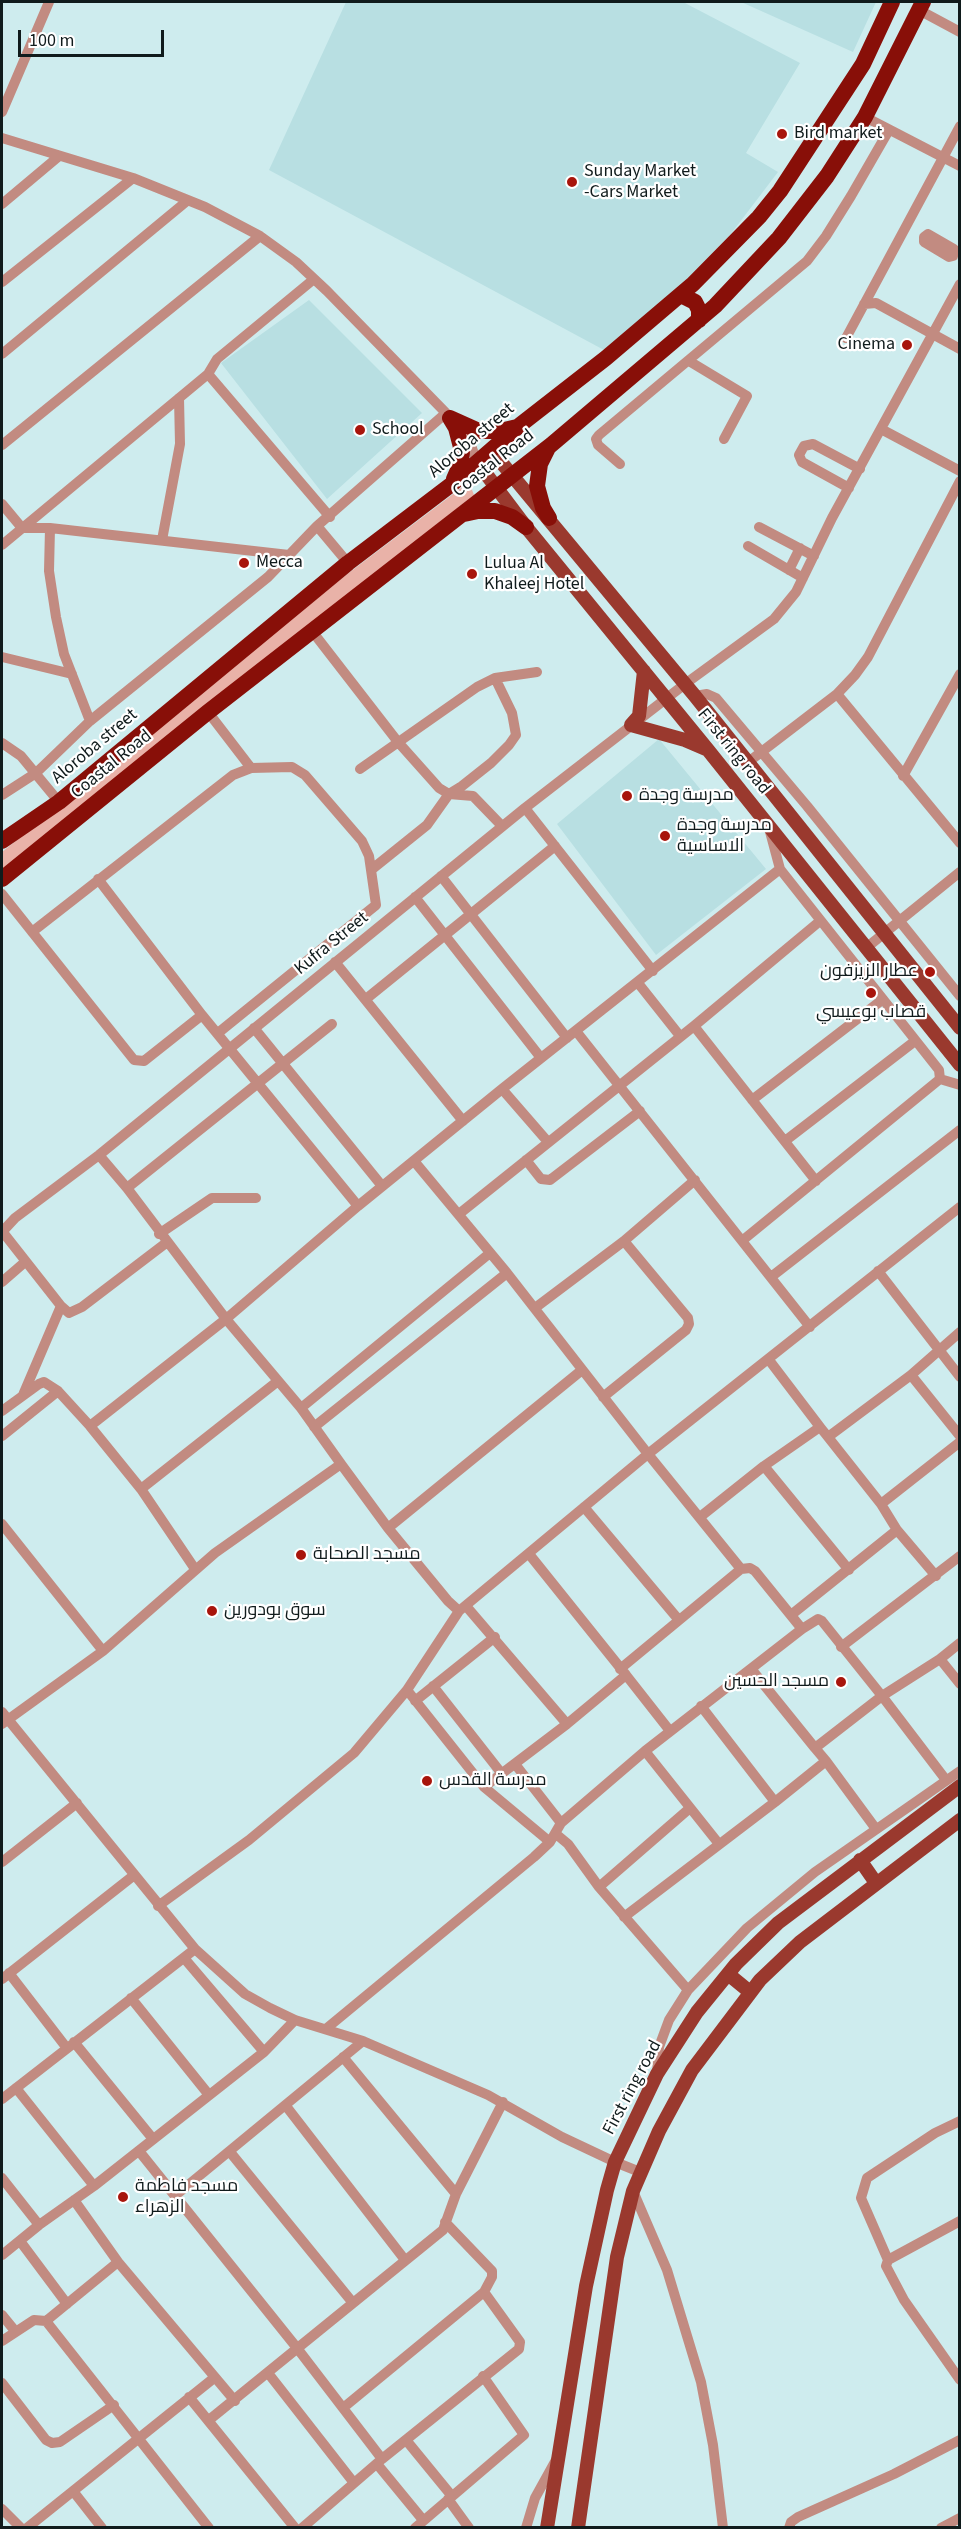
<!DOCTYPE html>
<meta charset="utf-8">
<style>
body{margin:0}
#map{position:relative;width:961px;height:2529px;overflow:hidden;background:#ceecee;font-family:"Source Sans 3",sans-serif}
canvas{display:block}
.frame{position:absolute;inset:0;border:3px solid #101b1c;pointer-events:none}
.scale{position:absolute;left:18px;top:30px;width:146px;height:27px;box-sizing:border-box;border:3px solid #101b1c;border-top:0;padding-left:8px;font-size:18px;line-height:21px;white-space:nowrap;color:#101b1c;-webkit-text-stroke:4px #fff;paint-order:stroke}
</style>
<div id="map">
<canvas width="961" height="2529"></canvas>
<div class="frame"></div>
<div class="scale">100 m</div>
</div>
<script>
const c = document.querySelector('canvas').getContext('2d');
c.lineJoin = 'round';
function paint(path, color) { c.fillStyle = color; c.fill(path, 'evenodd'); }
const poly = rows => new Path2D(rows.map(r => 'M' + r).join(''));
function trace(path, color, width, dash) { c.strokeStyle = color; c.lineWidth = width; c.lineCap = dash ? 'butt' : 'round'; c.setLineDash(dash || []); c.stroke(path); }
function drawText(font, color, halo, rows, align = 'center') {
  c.font = font + ' "Source Sans 3",Cairo,sans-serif'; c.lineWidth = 4.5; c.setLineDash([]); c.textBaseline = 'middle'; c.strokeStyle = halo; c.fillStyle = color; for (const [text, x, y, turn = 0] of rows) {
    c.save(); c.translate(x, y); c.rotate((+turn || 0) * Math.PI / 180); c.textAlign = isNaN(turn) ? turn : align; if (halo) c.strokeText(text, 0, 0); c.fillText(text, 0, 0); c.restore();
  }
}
const built = poly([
 [346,2,683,2,800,63,746,153,778,172,730,235,679,287,604,350,269,170],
 [741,2,876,2,853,52],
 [309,300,422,413,327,499,221,363],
 [659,739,766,869,656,955,557,824]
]);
const green = poly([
 [469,482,474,495,2,871,2,852,346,575]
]);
const minor = poly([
 [919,10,960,32],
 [2,112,49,2],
 [865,117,960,166],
 [2,138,133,178,205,207,260,236,296,262,327,291,446,413,469,440,477,462],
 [2,204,58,157],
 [928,234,954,249,953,256,949,257,924,242,924,237,928,234],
 [2,282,133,178],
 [864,304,876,303,960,349],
 [846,338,960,126],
 [2,354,187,201],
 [689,361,747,396,724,439],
 [208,374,217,359,314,279],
 [881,429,960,471],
 [2,445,260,236],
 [620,464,598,445,596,439,599,435,807,261,826,236,851,196,889,130],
 [849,488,802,462,799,455,804,446,813,444,860,469],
 [2,504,22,528,50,528,289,555],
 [317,526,348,563],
 [759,527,814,556],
 [50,528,49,571,56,617,64,654,90,721],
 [162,540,180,444,179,398],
 [2,545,208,374,330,517],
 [748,546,803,578],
 [789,570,800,548],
 [312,631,398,742,439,788,449,794,473,796,502,826],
 [2,657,72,674],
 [837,694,960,843],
 [695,696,707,694,716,698,807,806,960,996],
 [208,712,251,768],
 [2,743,21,756,59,802],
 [747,763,837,694,855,675,868,657,960,481],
 [360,769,477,687,495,678,537,672],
 [903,776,960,674],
 [2,795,36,773,90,721,268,577,317,526,446,413],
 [525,808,653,971],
 [371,870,427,825,449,794,462,786,491,763,509,745,516,735,512,713,495,678],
 [441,876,567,1038],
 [98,879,202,1015,358,1206],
 [2,894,134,1060,144,1061,202,1015],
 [415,897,541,1058],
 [32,932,233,775,251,768,292,767,305,775,362,841,369,856,376,905,218,1033],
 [866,948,960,872],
 [335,962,463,1121],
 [638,983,680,1036],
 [366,999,555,846],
 [694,1026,816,1181],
 [254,1028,382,1186],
 [576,1031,810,1327],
 [940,1079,960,1085],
 [502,1089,548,1142],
 [752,1100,882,1000],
 [785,1141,915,1041],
 [526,1160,541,1179,550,1180,640,1111],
 [414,1161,507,1273,648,1454,741,1569],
 [127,1188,332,1024],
 [459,1214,694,1026,820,921],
 [2,1231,61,1306,69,1313,82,1307,166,1243],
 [2,1232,15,1218,99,1155,525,808,685,684,774,619,796,592,832,518,960,284],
 [159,1234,212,1198,256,1198],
 [743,1240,940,1079,939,1070,780,869,769,828],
 [878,1271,960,1377],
 [771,1277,960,1130],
 [2,1282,25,1262],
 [535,1308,624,1241,695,1180],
 [911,1375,960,1436],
 [23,1395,61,1306],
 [603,1397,686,1330,689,1324,688,1318,624,1241],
 [301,1408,490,1253],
 [2,1411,39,1384,44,1382,58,1391,90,1426,141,1489,195,1569],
 [90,1426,226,1319,358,1206,502,1089,780,869],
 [314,1427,507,1273],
 [820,1427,828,1437,911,1375,960,1332],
 [2,1436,58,1391],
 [828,1437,881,1504,897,1530],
 [341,1464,388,1528,448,1601,459,1611,648,1454,960,1207],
 [764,1466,849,1570],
 [141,1489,278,1381],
 [881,1504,960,1442],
 [584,1507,678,1619],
 [700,1517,764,1466,820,1427,769,1360],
 [2,1524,103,1651],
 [388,1528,582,1370],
 [466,1606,567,1724],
 [791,1615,897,1530,936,1576],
 [841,1647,960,1556],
 [940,1659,960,1684],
 [752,1670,815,1748],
 [626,1675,670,1731],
 [433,1686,502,1774],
 [407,1690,484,1787,550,1842],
 [415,1701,495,1637],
 [701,1706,775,1802],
 [2,1712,195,1949,245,1994,270,2008,295,2020,363,2041,488,2095,562,2137,615,2162,640,2172],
 [2,1724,103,1651,215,1553,341,1464,301,1408,226,1319,127,1188,99,1155],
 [645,1751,719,1844],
 [826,1761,876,1829],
 [515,1764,561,1823],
 [946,1780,882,1696,940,1659,960,1643],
 [484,1787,567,1724,626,1675,529,1554],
 [556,1834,568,1844,599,1887,688,1990],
 [2,1862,77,1803],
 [599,1887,690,1808],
 [158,1906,249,1840,354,1753,407,1690,459,1611],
 [624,1917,775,1802,826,1761,815,1748,882,1696,822,1621,818,1619,802,1629],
 [184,1958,264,2052],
 [9,1973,66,2047],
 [2,1979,133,1876],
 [131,1998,209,2095],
 [327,2028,534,1857,550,1842,561,1823,645,1751,802,1629,755,1571,750,1568,741,1569,620,1669],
 [74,2042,153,2139],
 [343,2057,456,2194],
 [657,2073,659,2047,669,2020,688,1990,747,1928,815,1872,960,1771],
 [16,2088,94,2186],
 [2,2099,195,1949],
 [286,2106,405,2260],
 [960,2121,935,2133,867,2178,861,2198,888,2260,886,2266,904,2300,960,2380],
 [139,2151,297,2348,382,2459],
 [230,2152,353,2303],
 [2,2178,39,2225],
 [633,2191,667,2270,701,2382,713,2445,723,2528],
 [176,2195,363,2041],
 [74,2200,118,2262,235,2401],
 [20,2241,67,2304],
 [2,2255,39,2225,94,2186,264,2052,295,2020],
 [888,2260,960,2221],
 [2,2315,15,2331],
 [46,2321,118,2262],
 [2,2341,34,2320,46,2321,209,2528],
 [268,2373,354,2483],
 [2,2383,46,2440,52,2443,60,2442,114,2405],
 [189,2397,295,2528],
 [343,2408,484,2292],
 [209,2420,443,2230,456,2194,503,2102],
 [406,2440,451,2495],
 [377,2464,423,2520],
 [73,2491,102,2528],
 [448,2499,469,2528],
 [2,2509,21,2528],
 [27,2528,214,2378],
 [302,2528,382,2459,519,2349,520,2342,484,2292,492,2277,492,2271,445,2222],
 [415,2528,524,2435,483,2376],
 [526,2528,535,2498,556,2460],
 [789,2528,791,2522,798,2517,894,2474,960,2440],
 [941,2528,960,2518]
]);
const major = poly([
 [491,450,695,696,960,1028],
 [477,462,526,527,708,750,960,1065],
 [644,671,639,716,631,725,685,740,706,749],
 [860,1860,876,1883],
 [728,1974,750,1992],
 [547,2528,586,2286,607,2190,615,2162,657,2074,697,2012,736,1964,778,1923,960,1786],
 [578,2528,617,2257,633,2191,659,2131,692,2070,760,1980,800,1942,960,1820]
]);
const highway = poly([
 [681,295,695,302,699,310,699,320],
 [450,418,479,431,500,431,517,427],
 [450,418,456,428,462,451,461,463,454,479],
 [548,448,540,464,537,486,543,508,549,518],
 [464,514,478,511,495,511,512,517,526,527],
 [2,841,59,802,348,563,452,484,520,425,606,358,693,284,759,217,780,191,863,64,892,2],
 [2,879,208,712,551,445,715,306,779,238,827,176,865,117,923,2]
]);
const markers = [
 [782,134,6,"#a8150c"],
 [572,182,6,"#a8150c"],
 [907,345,6,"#a8150c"],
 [360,430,6,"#a8150c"],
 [244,563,6,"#a8150c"],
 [472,574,6,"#a8150c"],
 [627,796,6,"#a8150c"],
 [665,836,6,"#a8150c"],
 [930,972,6,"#a8150c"],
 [871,993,6,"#a8150c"],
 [301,1555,6,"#a8150c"],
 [212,1611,6,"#a8150c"],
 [841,1682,6,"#a8150c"],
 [427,1781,6,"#a8150c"],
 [123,2197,6,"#a8150c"]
];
const poiNames = [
 ["Bird market",794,134],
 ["Sunday Market",584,172],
 ["-Cars Market",584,193],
 ["Cinema",895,345,"right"],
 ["School",372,430],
 ["Mecca",256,563],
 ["Lulua Al",484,564],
 ["Khaleej Hotel",484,585],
 ["مدرسة وجدة",639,796],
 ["مدرسة وجدة",677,826],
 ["الاساسية",677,847],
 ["عطار الزيزفون",918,972,"right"],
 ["قصاب بوعيسي",871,1013,"center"],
 ["مسجد الصحابة",313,1555],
 ["سوق بودورين",224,1611],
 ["مسجد الحسين",829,1682,"right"],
 ["مدرسة القدس",439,1781],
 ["مسجد فاطمة",135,2187],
 ["الزهراء",135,2208]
];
const streetNames = [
 ["Aloroba street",472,441,-40],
 ["Coastal Road",494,464,-38],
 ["Aloroba street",95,747,-40],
 ["First ring road",733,752,51],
 ["Coastal Road",112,765,-39],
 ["Kufra Street",332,944,-39],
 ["First ring road",633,2088,-62]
];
paint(built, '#b8dfe2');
paint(green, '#e9b2a8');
trace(minor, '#c28b81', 10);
trace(major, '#9a392e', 14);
trace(highway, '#880f08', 16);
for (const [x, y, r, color] of markers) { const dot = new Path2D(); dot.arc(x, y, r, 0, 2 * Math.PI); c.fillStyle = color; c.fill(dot); trace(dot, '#fff', 2); }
drawText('18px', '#101b1c', '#fff', poiNames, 'left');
drawText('18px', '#101b1c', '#fff', streetNames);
</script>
